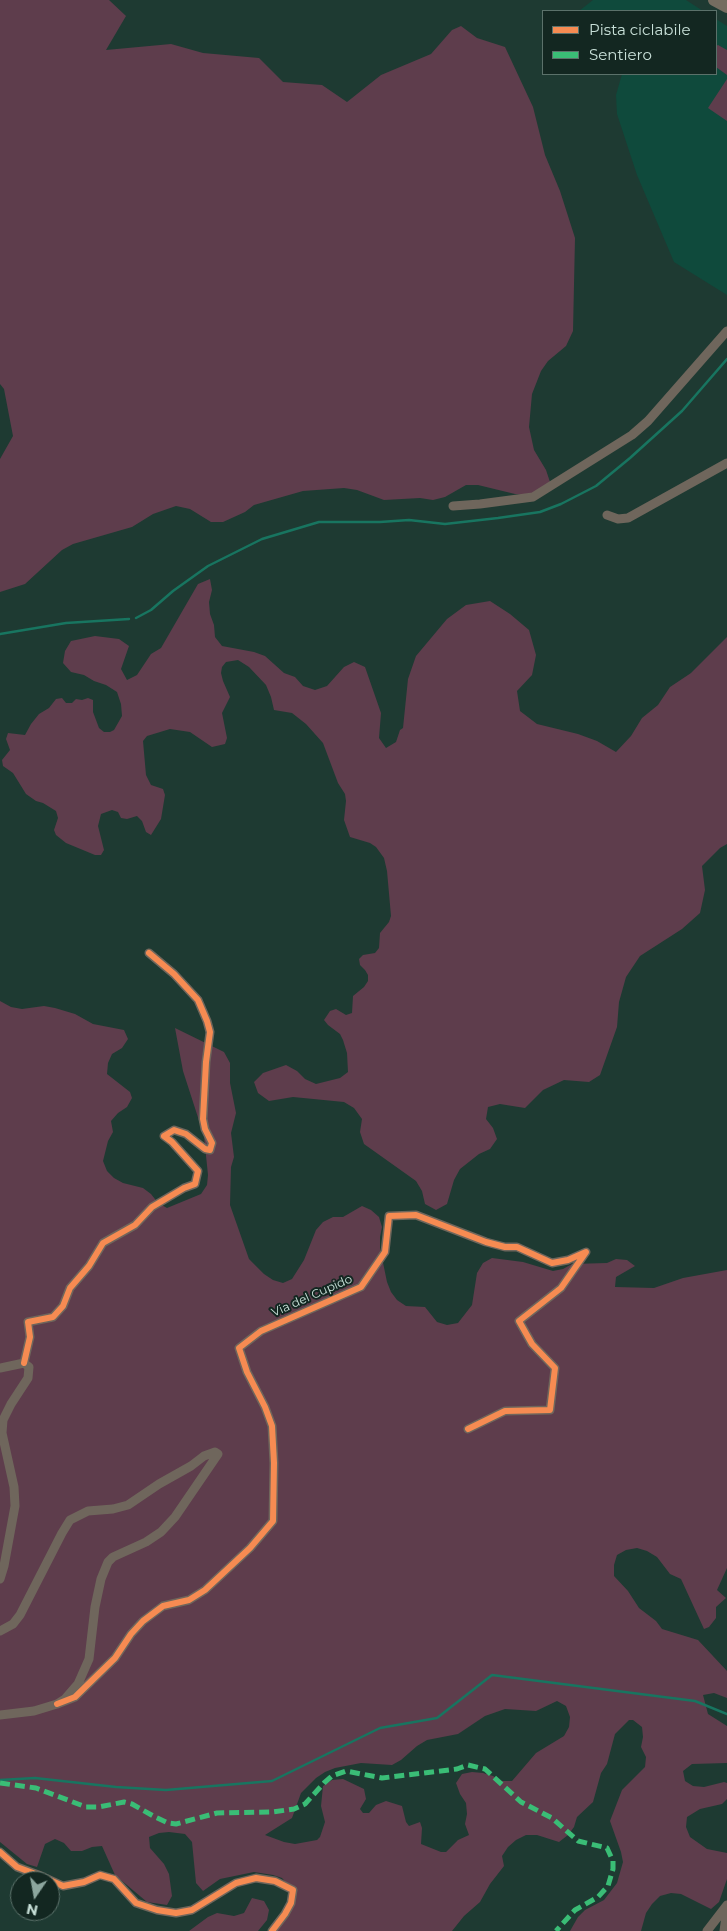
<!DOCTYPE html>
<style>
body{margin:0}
#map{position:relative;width:727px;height:1931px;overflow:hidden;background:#1e3a32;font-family:Montserrat,sans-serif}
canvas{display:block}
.legend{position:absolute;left:542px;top:10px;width:175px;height:65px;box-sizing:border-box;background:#132721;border:1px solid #5b716a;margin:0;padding:6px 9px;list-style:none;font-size:15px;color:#c8e0d8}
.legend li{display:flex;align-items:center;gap:10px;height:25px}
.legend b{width:25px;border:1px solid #5b716a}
.north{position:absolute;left:10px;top:1871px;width:50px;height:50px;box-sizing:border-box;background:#132721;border:1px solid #5b716a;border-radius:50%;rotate:192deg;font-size:14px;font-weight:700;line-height:20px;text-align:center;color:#c8e0d8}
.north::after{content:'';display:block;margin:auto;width:18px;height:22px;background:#8ca69e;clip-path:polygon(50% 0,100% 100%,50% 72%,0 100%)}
</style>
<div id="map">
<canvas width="727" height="1931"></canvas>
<ul class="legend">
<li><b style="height:6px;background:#f68b52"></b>Pista ciclabile</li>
<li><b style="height:6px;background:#3abd76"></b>Sentiero</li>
</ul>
<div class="north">N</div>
</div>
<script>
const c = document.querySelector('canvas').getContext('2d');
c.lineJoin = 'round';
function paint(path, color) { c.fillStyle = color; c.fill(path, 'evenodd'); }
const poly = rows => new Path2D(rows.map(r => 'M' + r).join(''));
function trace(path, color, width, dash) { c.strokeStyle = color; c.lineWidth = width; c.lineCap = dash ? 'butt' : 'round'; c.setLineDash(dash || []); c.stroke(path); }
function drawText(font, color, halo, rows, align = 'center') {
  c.font = font + ' Montserrat,sans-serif'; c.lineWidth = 4; c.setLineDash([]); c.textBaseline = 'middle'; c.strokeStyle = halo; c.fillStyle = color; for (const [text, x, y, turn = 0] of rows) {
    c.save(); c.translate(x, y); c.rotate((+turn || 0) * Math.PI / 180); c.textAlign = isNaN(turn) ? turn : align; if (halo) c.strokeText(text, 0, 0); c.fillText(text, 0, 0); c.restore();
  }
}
const built = poly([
 [593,0,686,0,703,11,579,11],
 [716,19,727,26,727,295,674,262,637,175,617,114,616,95,622,74,716,74]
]);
const green = poly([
 [0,0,109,0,126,16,106,50,171,44,203,53,259,58,283,82,322,85,347,102,381,75,431,54,452,30,461,26,477,38,505,47,533,107,545,155,560,191,575,238,573,331,566,346,548,361,541,371,532,394,529,427,534,450,546,470,550,482,539,491,527,495,515,494,478,485,466,485,445,497,433,500,420,498,384,500,357,490,344,488,303,491,254,505,245,512,223,522,211,522,190,509,176,506,153,514,132,527,73,544,62,550,25,584,0,592,0,459,13,436,4,389,0,384],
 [718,45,727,50,727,75,716,67,716,46],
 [727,79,727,121,708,108],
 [210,579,212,590,209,602,210,614,214,625,215,637,222,646,254,652,265,656,284,673,295,677,303,686,315,690,327,686,344,667,354,662,365,667,381,713,379,738,386,748,396,742,400,730,403,728,408,679,416,656,447,619,466,605,490,601,510,614,529,630,536,655,532,675,517,691,520,711,537,724,578,734,597,741,616,752,631,736,642,718,658,705,670,687,691,673,727,637,727,844,720,848,702,866,705,890,700,913,682,929,640,956,626,977,619,1002,617,1027,600,1075,589,1082,564,1080,543,1090,525,1108,500,1104,488,1107,486,1119,493,1128,497,1139,490,1149,479,1154,460,1169,454,1180,447,1204,436,1210,425,1204,422,1191,416,1181,364,1144,360,1132,362,1119,354,1108,344,1102,293,1097,269,1101,258,1093,254,1082,263,1073,286,1065,297,1071,305,1079,316,1084,340,1078,348,1072,347,1053,343,1040,340,1034,328,1025,324,1020,330,1011,336,1009,346,1015,352,1013,353,996,364,987,368,981,368,975,365,970,360,965,359,959,363,955,375,953,379,948,380,933,389,922,391,916,387,871,384,858,376,847,370,843,350,837,344,820,346,801,345,794,338,783,323,743,306,724,292,713,274,710,271,697,266,685,249,667,238,660,226,662,222,667,221,673,223,681,230,697,222,713,227,738,225,744,212,747,190,732,170,729,147,736,143,741,146,775,151,785,163,789,165,795,161,819,151,835,146,832,142,821,137,816,127,819,121,818,118,812,112,810,101,814,98,826,104,850,101,855,95,855,66,843,56,835,54,830,58,818,56,811,43,803,36,801,26,794,13,773,3,766,2,760,10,750,6,739,8,733,25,735,31,724,39,714,49,708,56,699,62,698,66,703,72,703,76,699,82,700,88,698,93,700,93,712,99,728,104,732,110,732,114,730,122,716,121,704,117,692,106,685,94,681,84,675,71,672,63,663,65,651,71,641,95,636,119,639,129,646,121,669,127,680,137,675,151,654,161,648,198,584],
 [0,1001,11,1007,22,1009,44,1006,55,1008,75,1014,93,1024,124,1030,128,1039,122,1048,112,1054,108,1063,107,1074,130,1092,132,1098,127,1107,118,1113,111,1121,113,1132,108,1141,103,1161,107,1171,114,1178,123,1183,143,1188,151,1194,158,1203,167,1208,201,1194,207,1185,208,1175,204,1136,183,1071,175,1028,224,1052,230,1063,230,1083,236,1113,231,1133,234,1157,231,1167,230,1205,249,1259,264,1274,273,1280,283,1283,292,1279,304,1260,316,1230,323,1222,333,1217,343,1217,362,1206,371,1210,379,1217,382,1227,380,1237,380,1248,387,1282,391,1292,397,1300,406,1306,425,1307,437,1322,447,1325,458,1323,472,1305,477,1273,483,1263,492,1258,523,1262,553,1271,563,1269,572,1264,607,1263,616,1259,627,1260,635,1266,616,1277,615,1287,654,1288,683,1278,727,1270,727,1568,717,1590,726,1598,716,1607,716,1618,709,1627,704,1629,681,1579,670,1574,657,1557,647,1551,637,1548,626,1550,617,1555,614,1565,614,1576,628,1591,639,1608,656,1621,662,1629,698,1640,727,1671,727,1698,714,1693,703,1695,708,1714,727,1726,727,1763,692,1764,683,1771,685,1781,693,1786,704,1787,724,1782,727,1783,727,1799,722,1804,700,1809,687,1817,686,1827,690,1837,707,1849,727,1853,727,1879,719,1902,711,1909,681,1894,671,1893,660,1896,652,1904,646,1913,641,1931,570,1931,578,1917,585,1910,604,1900,617,1883,623,1862,621,1852,610,1821,622,1790,645,1767,646,1757,641,1747,643,1737,642,1727,633,1720,629,1720,615,1734,607,1764,601,1773,593,1802,577,1817,574,1827,568,1835,559,1842,537,1835,526,1835,516,1840,508,1847,502,1856,504,1866,490,1884,480,1902,464,1916,452,1931,275,1931,289,1910,288,1885,282,1878,273,1875,254,1872,220,1879,203,1891,196,1883,192,1842,185,1834,169,1832,159,1833,149,1837,150,1848,164,1864,169,1874,172,1896,167,1905,147,1902,115,1875,102,1846,92,1847,82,1851,71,1851,64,1843,55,1839,45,1844,37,1867,27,1864,0,1842],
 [557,1701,566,1706,570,1717,569,1727,564,1736,536,1753,512,1781,501,1781,493,1776,483,1773,472,1772,462,1774,456,1783,460,1794,466,1803,467,1814,465,1824,469,1835,458,1840,446,1852,441,1852,421,1844,422,1828,420,1822,409,1826,406,1822,402,1806,386,1801,376,1805,369,1813,363,1813,360,1809,366,1799,364,1789,343,1779,332,1780,323,1786,321,1806,325,1822,320,1837,317,1840,295,1844,284,1842,265,1835,292,1818,301,1793,316,1778,325,1772,335,1768,361,1763,392,1765,401,1760,417,1746,427,1740,458,1734,485,1716,505,1709,536,1711],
 [252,1898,264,1901,269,1910,267,1920,258,1931,189,1931,208,1917,217,1913,234,1916,244,1913]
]);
const stream = poly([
 [136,618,151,610,173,591,208,566,262,539,319,522,380,522,409,520,445,524,498,518,540,512,561,504,596,486,630,458,682,411,727,359],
 [0,634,66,623,129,619],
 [0,1780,35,1778,116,1787,166,1790,272,1781,380,1728,437,1718,492,1675,695,1701,727,1714]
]);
const minor = poly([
 [453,506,480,504,533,497,632,435,648,421,727,331],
 [607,515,618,519,628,518,727,463],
 [24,1363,30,1337,28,1322,53,1317,63,1306,70,1288,89,1266,103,1243,135,1225,152,1207,184,1188,195,1184,198,1171,172,1142,164,1136,174,1130,186,1134,205,1149,210,1150,212,1143,205,1129,203,1119,206,1062,210,1032,207,1021,198,1000,174,974,149,953],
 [0,1368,24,1363,29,1367,28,1378,11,1404,3,1420,2,1433,14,1487,15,1506,4,1566,0,1579],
 [0,1631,13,1624,20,1615,62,1533,70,1520,88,1511,113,1509,128,1505,159,1484,191,1466,204,1456,215,1452,218,1454,175,1517,161,1532,146,1542,113,1557,108,1562,101,1579,95,1607,89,1659,78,1684,65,1699,57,1704,34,1711,0,1715],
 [57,1704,75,1697,115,1658,131,1634,143,1621,163,1606,189,1600,205,1590,250,1548,273,1521,274,1463,272,1426,265,1407,247,1372,239,1348,261,1331,361,1287,385,1252,389,1216,416,1215,486,1242,505,1247,517,1247,552,1263,568,1260,586,1252,561,1288,519,1321,532,1344,555,1368,550,1410,505,1411,468,1429],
 [0,1852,17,1867,41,1876,63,1886,84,1882,100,1875,114,1879,136,1903,157,1910,176,1913,192,1910,236,1883,256,1878,275,1881,293,1890,291,1903,285,1914,272,1931],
 [707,1931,727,1905],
 [724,1931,727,1908]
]);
const primary = poly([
 [714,0,727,7]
]);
const quiet = poly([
 [0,1783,36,1788,86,1807,99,1807,124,1802,132,1804,155,1817,168,1823,176,1824,217,1813,272,1812,294,1809,305,1804,324,1783,332,1776,346,1771,382,1778,457,1769,468,1765,485,1769,521,1802,552,1818,578,1841,607,1848,613,1861,613,1869,608,1886,598,1897,575,1910,556,1931]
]);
const cycleway = poly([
 [24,1363,30,1337,28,1322,53,1317,63,1306,70,1288,89,1266,103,1243,135,1225,152,1207,184,1188,195,1184,198,1171,172,1142,164,1136,174,1130,186,1134,205,1149,210,1150,212,1143,205,1129,203,1119,206,1062,210,1032,207,1021,198,1000,174,974,149,953],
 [57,1704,75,1697,115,1658,131,1634,143,1621,163,1606,189,1600,205,1590,250,1548,273,1521,274,1463,272,1426,265,1407,247,1372,239,1348,261,1331,361,1287,385,1252,389,1216,416,1215,486,1242,505,1247,517,1247,552,1263,568,1260,586,1252,561,1288,519,1321,532,1344,555,1368,550,1410,505,1411,468,1429],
 [0,1852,17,1867,41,1876,63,1886,84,1882,100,1875,114,1879,136,1903,157,1910,176,1913,192,1910,236,1883,256,1878,275,1881,293,1890,291,1903,285,1914,272,1931]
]);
const streetNames = [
 ["Via del Cupido",312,1296,-24]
];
paint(built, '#0f4a3c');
paint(green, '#5e3d4c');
trace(stream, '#187560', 2.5);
trace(minor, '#6f665c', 9);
trace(primary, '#756d60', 12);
trace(quiet, '#3abd76', 5, [10, 5]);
trace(cycleway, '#f68b52', 6);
drawText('12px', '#c8e0d8', '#132721', streetNames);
</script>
